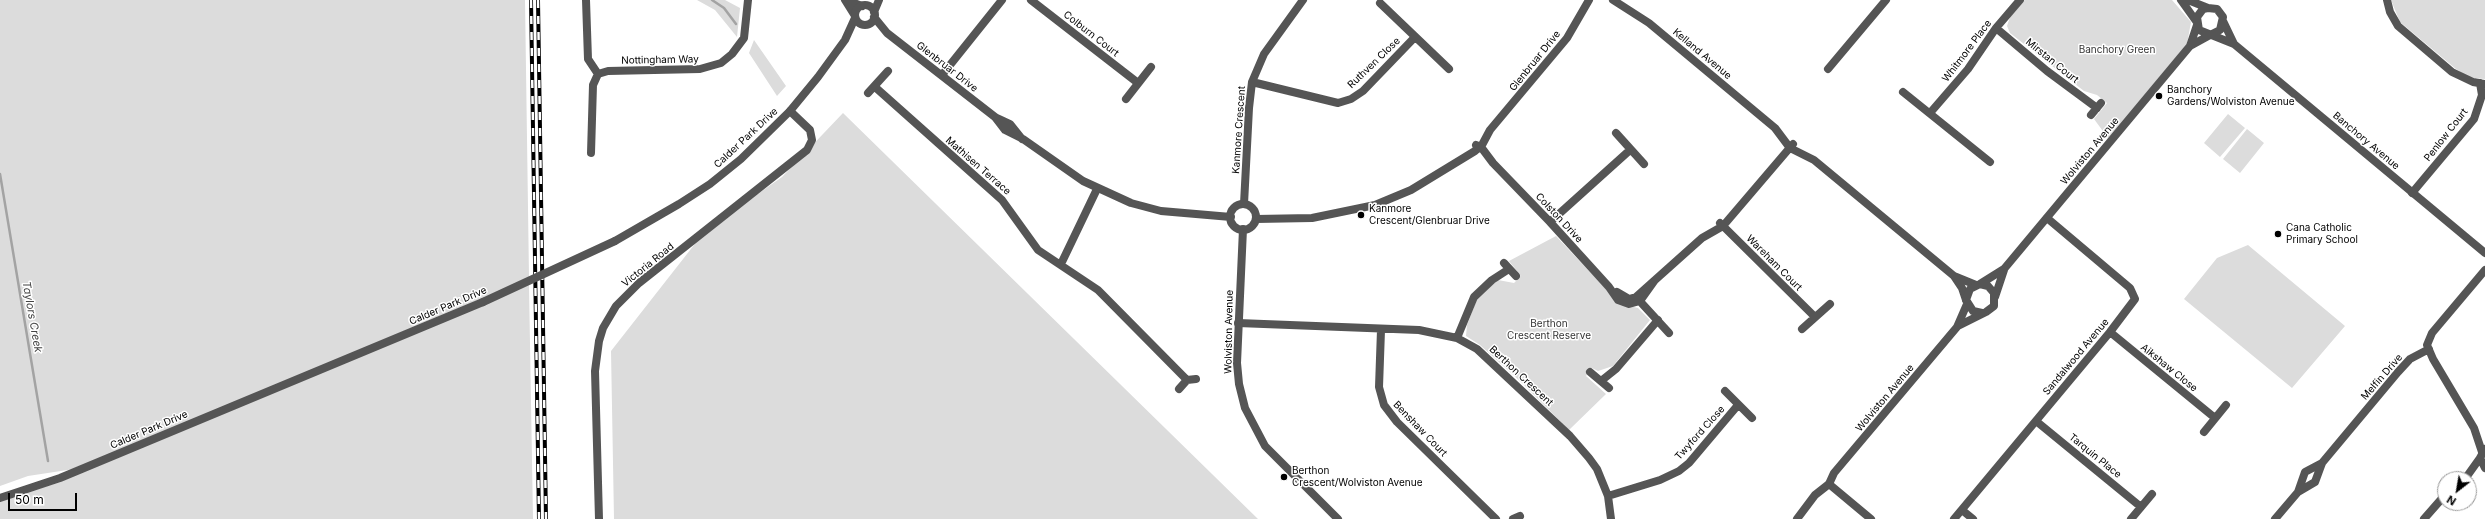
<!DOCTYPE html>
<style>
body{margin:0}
#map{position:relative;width:2485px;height:519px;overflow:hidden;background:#fff;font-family:Inter,sans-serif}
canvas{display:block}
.north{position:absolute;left:2437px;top:471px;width:40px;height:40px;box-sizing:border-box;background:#fff;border:1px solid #999;border-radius:50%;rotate:211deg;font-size:11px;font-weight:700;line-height:16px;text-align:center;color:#000}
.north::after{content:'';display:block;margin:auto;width:14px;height:18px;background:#000;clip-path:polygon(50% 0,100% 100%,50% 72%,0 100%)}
.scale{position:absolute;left:8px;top:493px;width:69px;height:18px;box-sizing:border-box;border:2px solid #000;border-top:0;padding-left:5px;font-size:12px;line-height:14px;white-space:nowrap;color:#000;-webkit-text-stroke:3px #fff;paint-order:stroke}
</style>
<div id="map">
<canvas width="2485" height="519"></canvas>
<div class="north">N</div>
<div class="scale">50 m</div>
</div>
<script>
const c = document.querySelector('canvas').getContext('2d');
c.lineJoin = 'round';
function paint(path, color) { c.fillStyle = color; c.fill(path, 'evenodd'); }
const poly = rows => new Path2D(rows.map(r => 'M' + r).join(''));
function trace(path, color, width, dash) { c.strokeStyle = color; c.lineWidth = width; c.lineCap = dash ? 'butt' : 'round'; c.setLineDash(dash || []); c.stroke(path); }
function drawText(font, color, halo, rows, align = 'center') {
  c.font = font + ' Inter,sans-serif'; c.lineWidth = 3; c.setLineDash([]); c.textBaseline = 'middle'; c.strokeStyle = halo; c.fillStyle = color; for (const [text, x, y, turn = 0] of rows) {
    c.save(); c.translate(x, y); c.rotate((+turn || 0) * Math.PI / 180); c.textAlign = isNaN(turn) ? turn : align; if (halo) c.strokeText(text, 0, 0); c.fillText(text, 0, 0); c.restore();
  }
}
const green = poly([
 [0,0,525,0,529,277,481,299,74,469,28,476,0,486],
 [697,0,725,0,740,8,737,37,715,10],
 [2025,0,2172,0,2191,22,2187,44,2108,138,2094,119,2107,103,2097,95,2084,91,2010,33,2007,26,2010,17],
 [2391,0,2485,0,2485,79,2471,78,2456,69,2400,22],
 [754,40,786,86,777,96,749,53],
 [843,113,1258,519,614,519,611,351,705,231,782,177],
 [2228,114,2245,128,2220,157,2204,143],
 [2247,129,2264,143,2240,173,2223,159],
 [1556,236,1620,304,1638,308,1650,320,1613,366,1598,371,1592,368,1586,376,1606,394,1569,430,1521,382,1480,345,1466,336,1467,325,1477,299,1498,280,1514,283,1521,276,1509,261],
 [2248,245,2345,326,2292,388,2184,299,2217,258],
 [529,285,533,519,0,519,0,502]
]);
const stream = poly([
 [712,0,724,8,736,24],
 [0,174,48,461]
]);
const minor = poly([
 [586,0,588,59,598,74],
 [845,0,855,16],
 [846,0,862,6],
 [1031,0,1138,83],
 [1613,0,1649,23,1775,128,1790,148,1814,160,1954,276,1976,285],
 [2387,0,2390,12,2398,26,2452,72,2473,82,2485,84],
 [1380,3,1449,69],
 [1996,28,2047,71,2097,108],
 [1828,69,1886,0],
 [942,75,1002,0],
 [1252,82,1338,103,1351,99,1363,91,1415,37],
 [875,87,1002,200,1038,250,1098,290,1187,380],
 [1903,92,1990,162],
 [868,93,888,71],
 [1126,99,1151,67],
 [1930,113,1968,69,1996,28,2020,0],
 [2091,115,2101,103],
 [1616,133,1644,164],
 [1476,145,1481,147,1493,163,1550,222,1609,287,1618,300,1629,304,1640,301,1655,280],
 [591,153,593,85,598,74,608,71,700,69,721,63,732,54,744,38,748,0],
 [2412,193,2474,119,2482,95,2480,83],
 [1244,204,1249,108,1252,82,1264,54,1303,0],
 [1256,219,1312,218,1375,205,1411,190,1475,151,1482,145,1490,130,1567,38,1589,0],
 [1550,222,1630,150],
 [1720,223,1815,317],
 [1504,263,1516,276],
 [1061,264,1097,189],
 [1954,276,1962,288,1966,300],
 [1617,292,1629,299,1636,297,1702,238,1723,226,1793,144],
 [1636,297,1669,333],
 [1238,323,1419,330,1457,338,1477,349,1570,436,1589,458,1597,469,1608,496,1611,519],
 [1802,329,1830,304],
 [1381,330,1379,387,1384,405,1397,422,1496,519],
 [2110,332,2215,418],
 [1457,338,1474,297,1492,280,1509,269],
 [1590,372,1609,388],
 [1601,381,1616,369,1658,320],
 [1179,389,1187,380,1196,379],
 [1725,391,1752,418],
 [2036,421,2141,507],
 [2204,432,2226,405],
 [2482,452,2474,428,2433,359,2427,345,2432,333,2485,270],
 [1829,484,1871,519],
 [2298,492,2305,472,2322,463],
 [1608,496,1660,480,1679,471,1689,463,1738,405],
 [1962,510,1973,519],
 [599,519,595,371,599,341,603,328,616,306,639,283,807,150,812,140,810,130,790,111],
 [1513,519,1520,516],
 [1954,519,2110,332,2135,299,2130,288,2047,218],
 [2131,519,2152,494],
 [2275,519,2298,492,2315,482,2322,463,2398,372,2410,359,2429,349]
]);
const tertiary = poly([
 [2181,0,2196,21],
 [2188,0,2208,8],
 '855 15a10 10 0 1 1 20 0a10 10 0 1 1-20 0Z',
 [874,12,879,0],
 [874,17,887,33,995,117,1005,130,1023,139,1083,181,1131,203,1161,211,1231,217],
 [2223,21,2234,44],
 [2212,34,2220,30,2223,17,2217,9,2208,8,2203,9,2197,17,2199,30,2234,44,2485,253],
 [2190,46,2210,35],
 [995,117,1010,124,1022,139],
 '1230 217a13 13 0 1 1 26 0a13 13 0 1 1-26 0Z',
 [1243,229,1237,363,1239,384,1245,408,1265,446,1338,519],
 [615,241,679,204,710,184,741,159,790,111,818,77,845,40,855,18],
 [1980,284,2004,269,2190,46,2197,25],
 [1995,297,2004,270],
 [1958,326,1986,312,1994,306,1994,293,1988,286,1980,284,1970,289,1966,300,1973,311,1982,313],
 [2485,449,2480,458,2485,468],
 [2465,479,2480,458],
 [0,498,60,478,483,302],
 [1797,519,1815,495,1829,484,1834,473,1957,327,1967,304],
 [2424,519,2445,495]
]);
const rail = poly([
 [531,0,539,519],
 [538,0,546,519]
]);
const tertiaryBridge = poly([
 [483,302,615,241]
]);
const markers = [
 [2159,96,4,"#000"],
 [1361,215,4,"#000"],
 [2278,234,4,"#000"],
 [1284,477,4,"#000"]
];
const streetNames = [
 ["Colburn Court",1091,34,38],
 ["Whitmore Place",1967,51,-53],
 ["Kelland Avenue",1702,54,40],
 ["Nottingham Way",660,60,-1],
 ["Glenbruar Drive",1535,61,-51],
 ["Mirstan Court",2052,61,39],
 ["Ruthven Close",1374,63,-44],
 ["Glenbruar Drive",947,67,38],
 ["Kanmore Crescent",1239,130,-86],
 ["Penlow Court",2446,135,-52],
 ["Calder Park Drive",746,138,-43],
 ["Banchory Avenue",2366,141,40],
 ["Wolviston Avenue",2090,151,-50],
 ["Mathisen Terrace",978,166,41],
 ["Colston Drive",1559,218,47],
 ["Wareham Court",1774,263,45],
 ["Victoria Road",648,265,-39],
 ["Calder Park Drive",448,306,-23],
 ["Wolviston Avenue",1229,332,-89],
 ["Sandalwood Avenue",2076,357,-50],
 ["Aikshaw Close",2169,368,39],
 ["Berthon Crescent",1521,376,43],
 ["Melfin Drive",2382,377,-49],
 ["Wolviston Avenue",1885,398,-50],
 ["Benshaw Court",1420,429,46],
 ["Calder Park Drive",149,430,-23],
 ["Twyford Close",1700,433,-48],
 ["Tarquin Place",2095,456,39]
];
const parkNames = [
 ["Banchory Green",2117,50],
 ["Berthon",1549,324],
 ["Crescent Reserve",1549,336]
];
const poiNames = [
 ["Banchory",2167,90],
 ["Gardens/Wolviston Avenue",2167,102],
 ["Kanmore",1369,209],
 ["Crescent/Glenbruar Drive",1369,221],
 ["Cana Catholic",2286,228],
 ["Primary School",2286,240],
 ["Berthon",1292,471],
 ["Crescent/Wolviston Avenue",1292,483]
];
const waterNames = [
 ["Taylors Creek",32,317,80]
];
paint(green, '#dcdcdc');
trace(stream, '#a3a3a3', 2.5);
trace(minor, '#555', 8);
trace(tertiary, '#555', 8);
trace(rail, '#000', 4);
trace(rail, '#fff', 2.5, [8]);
trace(tertiaryBridge, '#555', 8);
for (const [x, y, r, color] of markers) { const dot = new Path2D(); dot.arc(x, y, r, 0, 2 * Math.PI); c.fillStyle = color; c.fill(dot); trace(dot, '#fff', 1.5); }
drawText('10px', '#000', '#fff', streetNames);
drawText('10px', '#333', '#fff', parkNames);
drawText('10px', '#000', '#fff', poiNames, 'left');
drawText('italic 11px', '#444', '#fff', waterNames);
</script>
